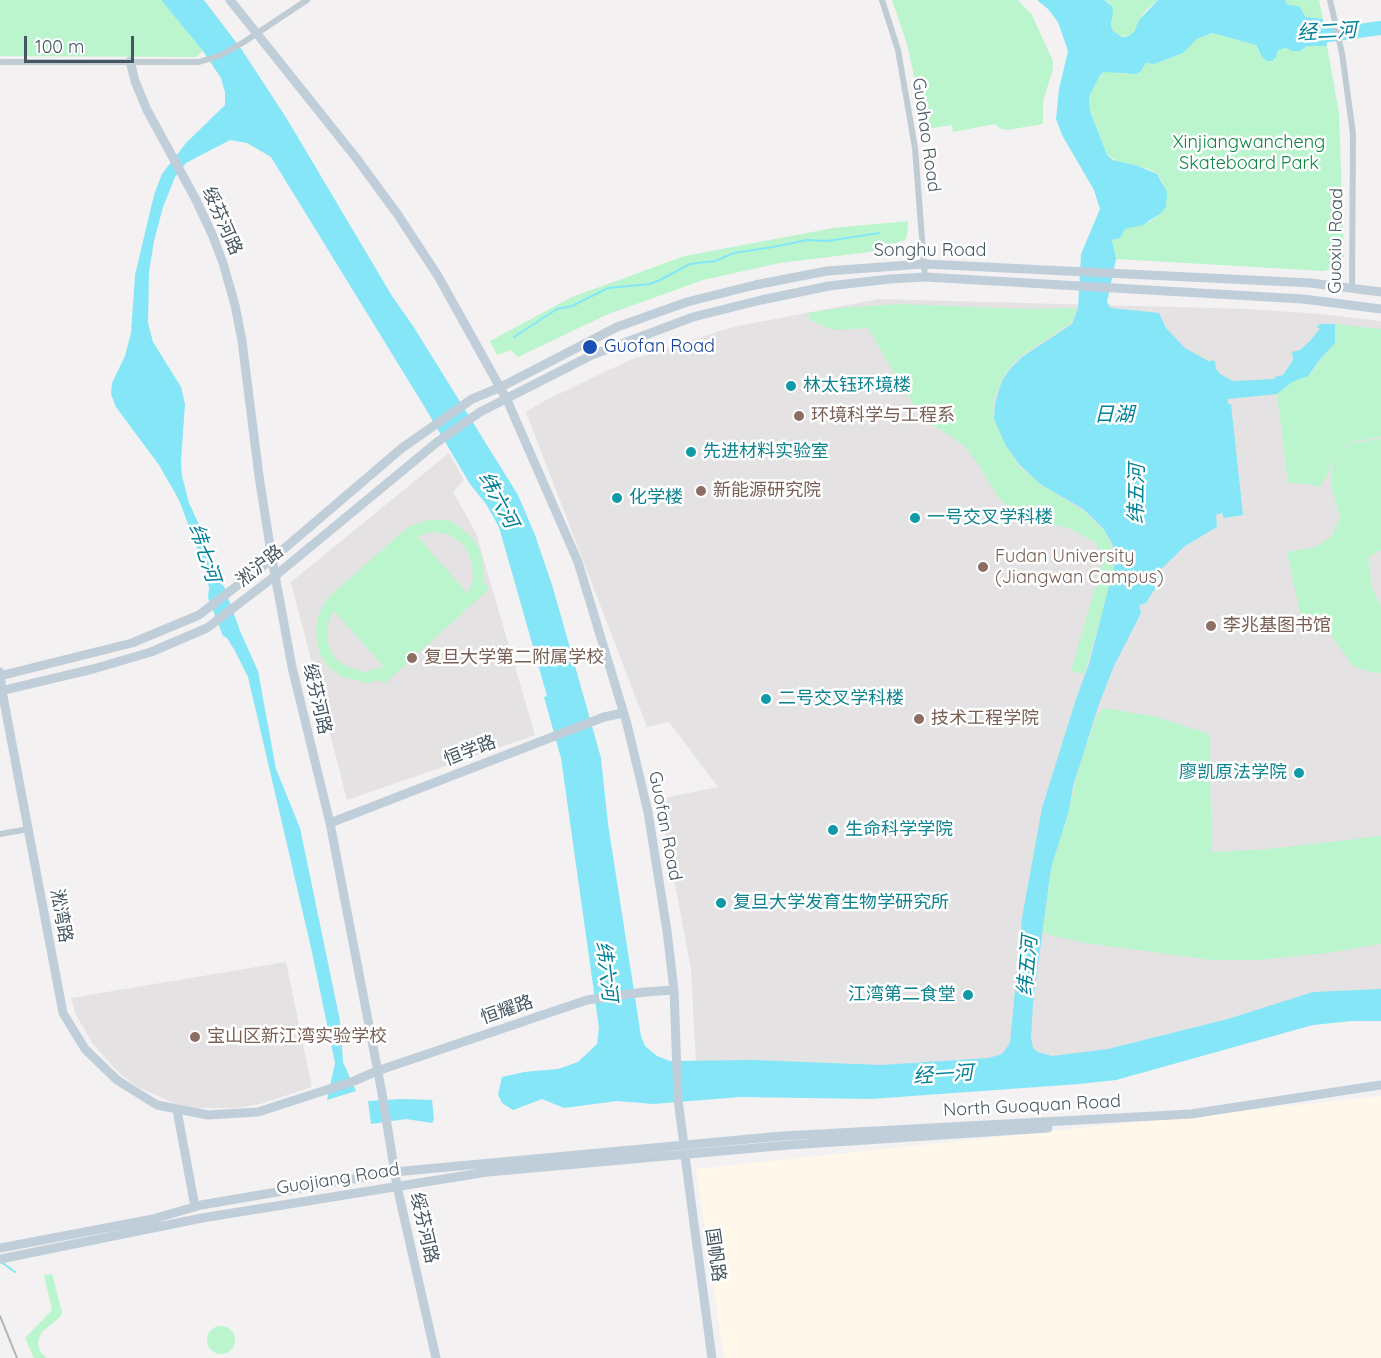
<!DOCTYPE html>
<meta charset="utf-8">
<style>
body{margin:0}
#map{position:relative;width:1381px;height:1358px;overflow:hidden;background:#f3f1f1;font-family:Quicksand,sans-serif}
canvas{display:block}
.scale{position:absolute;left:24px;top:36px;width:110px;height:27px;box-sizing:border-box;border:3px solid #465661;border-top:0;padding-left:8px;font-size:18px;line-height:21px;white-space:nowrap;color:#465661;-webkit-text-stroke:4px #fff;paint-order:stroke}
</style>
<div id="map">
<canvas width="1381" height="1358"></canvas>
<div class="scale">100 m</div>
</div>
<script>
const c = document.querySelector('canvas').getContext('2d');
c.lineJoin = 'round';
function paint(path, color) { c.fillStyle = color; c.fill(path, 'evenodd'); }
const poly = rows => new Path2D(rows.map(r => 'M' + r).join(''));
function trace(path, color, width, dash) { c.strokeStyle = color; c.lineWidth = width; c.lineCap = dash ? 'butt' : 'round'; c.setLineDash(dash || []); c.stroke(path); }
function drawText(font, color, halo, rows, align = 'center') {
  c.font = font + ' Quicksand,"Noto Sans SC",sans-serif'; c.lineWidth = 5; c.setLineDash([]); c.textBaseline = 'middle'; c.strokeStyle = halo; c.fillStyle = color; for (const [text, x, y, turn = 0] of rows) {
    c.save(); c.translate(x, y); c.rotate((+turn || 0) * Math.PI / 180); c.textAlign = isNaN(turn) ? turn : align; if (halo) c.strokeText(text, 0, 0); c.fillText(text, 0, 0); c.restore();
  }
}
const commercial = poly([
 [1381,1096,1381,1358,724,1358,696,1169]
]);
const education = poly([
 [879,299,1248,309,1321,314,1381,321,1381,1014,1314,1015,1019,1076,696,1065,691,969,659,799,718,787,669,722,647,727,526,412,546,400,630,360,733,327],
 [449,453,464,480,453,492,476,533,535,735,347,800,291,582],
 [286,962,312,1087,260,1104,237,1108,196,1108,176,1104,136,1086,118,1072,93,1044,76,1015,71,998]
]);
const green = poly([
 [0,0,161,0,203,51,196,57,0,56],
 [892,0,1018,0,1032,15,1053,61,1053,69,1043,101,1043,124,1007,130,1001,129,995,124,953,132,952,125,926,129,907,44],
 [1104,0,1158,0,1146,10,1139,20,1134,32,1127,37,1117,35,1113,31,1111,25,1113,12,1110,3],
 [1285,0,1319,0,1323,19,1306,17,1299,6,1288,5],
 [1212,33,1256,45,1258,51,1276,57,1278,50,1286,48,1300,51,1307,46,1327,46,1339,113,1344,257,1337,267,1324,271,1116,259,1112,240,1120,237,1125,229,1150,222,1166,207,1163,183,1157,174,1149,169,1119,162,1107,155,1090,111,1089,97,1100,75,1104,72,1110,71,1126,74,1141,71,1146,63,1154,64,1183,53,1197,39],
 [908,221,907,236,905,240,892,244,886,250,780,263,703,280,606,315,518,357,511,350,497,355,490,341,572,297,685,256,833,228],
 [899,304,1027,309,1077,308,1071,323,1021,356,1009,368,1001,381,993,402,993,418,1006,446,1020,467,1040,484,1082,510,1103,529,1111,543,1115,559,1110,587,1084,674,1071,671,1101,566,1102,556,1096,543,1071,529,1027,518,1011,509,998,497,978,464,964,446,943,431,925,421,900,384,868,328,833,330,810,320,808,313,841,308],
 [1335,324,1381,329,1381,437,1351,442,1335,454,1352,443,1381,439,1381,550,1368,557,1372,588,1381,607,1381,673,1370,672,1353,666,1331,635,1311,620,1301,618,1287,552,1316,547,1332,536,1340,517,1331,486,1333,459,1327,476,1319,487,1308,484,1288,483,1277,394,1292,382,1308,376,1314,370,1321,358,1335,343],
 [427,520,449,520,461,528,472,538,478,546,482,558,484,575,483,581,489,589,384,684,380,680,367,683,341,676,330,668,320,655,317,641,316,628,318,616,324,604,332,594,408,527],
 [433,532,447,534,459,541,468,552,472,564,473,580,467,593,417,536],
 [333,611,334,611,384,667,364,672,350,668,339,662,331,652,327,638,328,623],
 [1103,708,1158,717,1209,734,1212,852,1269,849,1381,836,1381,944,1328,953,1258,960,1212,960,1086,943,1050,935,1043,932,1051,868,1069,810,1080,763,1097,716],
 [52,1274,62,1312,60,1317,42,1332,39,1338,38,1344,41,1353,47,1358,34,1358,25,1338,52,1310,44,1275],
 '207 1340a14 14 0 1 1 28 0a14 14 0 1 1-28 0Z'
]);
const water = poly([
 [161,0,204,0,242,50,287,119,392,296,413,326,518,495,535,535,553,588,601,758,608,824,641,1036,645,1046,657,1056,670,1061,754,1060,881,1065,989,1058,1002,1054,1010,1043,1022,918,1042,808,1076,699,1089,664,1116,559,1112,543,1103,528,1083,509,1040,484,1020,465,1006,446,994,419,995,403,1002,381,1010,369,1022,357,1072,324,1078,308,1081,254,1100,209,1094,190,1062,135,1056,119,1059,89,1068,51,1058,22,1048,9,1037,0,1104,0,1112,6,1113,12,1111,25,1113,31,1122,37,1127,37,1134,32,1139,20,1158,0,1285,0,1288,5,1299,6,1306,17,1323,19,1327,46,1307,46,1300,51,1292,51,1286,48,1278,50,1276,57,1272,61,1267,61,1262,57,1256,45,1212,33,1197,39,1183,53,1154,64,1146,63,1141,71,1136,74,1104,72,1100,75,1089,97,1090,111,1107,155,1113,160,1138,166,1157,174,1167,192,1166,207,1161,213,1143,225,1125,229,1120,238,1112,240,1116,259,1107,302,1111,308,1159,313,1166,328,1185,348,1210,362,1211,360,1215,361,1216,369,1220,374,1233,381,1275,379,1275,377,1283,375,1293,360,1292,352,1300,350,1309,342,1320,329,1317,327,1320,324,1335,324,1335,343,1321,358,1308,376,1292,382,1277,394,1228,399,1228,404,1231,404,1243,515,1224,518,1222,513,1216,515,1217,527,1185,546,1157,573,1160,576,1154,584,1156,587,1146,603,1139,605,1141,613,1114,666,1099,704,1073,786,1069,810,1051,868,1033,1003,1031,1038,1033,1048,1038,1052,1052,1056,1108,1049,1228,1019,1313,992,1381,989,1381,1021,1352,1021,1313,1025,1116,1080,1079,1084,871,1099,740,1097,653,1104,617,1101,564,1108,542,1099,513,1110,502,1103,498,1094,502,1077,524,1072,558,1069,578,1062,597,1044,599,1028,561,758,544,697,547,696,499,527,486,504,470,484,424,406,271,157,247,143,230,140,186,163,175,177,163,207,154,241,149,272,148,323,153,342,181,387,185,404,181,461,182,476,189,503,201,529,217,581,224,586,240,631,258,671,276,769,300,828,340,1021,343,1062,356,1091,327,1100,335,1063,312,952,248,677,235,651,227,638,223,636,208,598,209,588,205,569,179,500,159,465,116,407,111,394,112,383,125,356,131,333,135,275,154,195,162,174,186,143,225,105,225,92,221,78,203,51],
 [401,1099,432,1100,434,1119,432,1123,406,1119,371,1124,368,1101]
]);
const stream = poly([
 [514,337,557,309,572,306,608,288,650,284,660,280,690,264,715,261,734,253,773,247,807,240,827,241,879,233],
 [0,1261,15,1272]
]);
const river = poly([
 [1309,35,1321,36,1381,28]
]);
const street = poly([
 [882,0,898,50,915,148,925,277],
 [1330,0,1342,53,1353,134,1352,288],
 [0,62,199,62,221,55,244,42,307,0],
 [0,834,29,829]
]);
const secondary = poly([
 [230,0,357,159,398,215,438,276,507,400,578,562,627,724,648,812,667,931,674,990,678,1100,684,1145],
 [130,61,135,81,147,110,195,198,212,234,223,263,235,305,242,341,259,476,272,559,292,667,330,823,382,1093,397,1186,436,1358],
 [0,672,2,691,63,1013,85,1049,117,1080,157,1105,208,1115,258,1112,354,1081,377,1071,587,1000,645,992,674,990],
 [0,676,132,643,199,615,272,559,402,448,472,399,501,387,617,327,687,302,755,285,827,271,924,264,1311,283,1381,292],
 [0,691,93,669,151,652,207,628,275,576,436,443,480,412,592,355,693,317,761,300,829,286,890,279,925,277,1303,299,1381,309],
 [330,823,604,717,623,713],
 [177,1110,195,1207],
 [685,1156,712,1358],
 [0,1248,153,1219,201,1205,394,1172,782,1136,1191,1114,1381,1085],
 [0,1259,202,1218,487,1172,789,1145,1048,1128]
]);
const rail = poly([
 [0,1316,17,1358]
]);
const markers = [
 [590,347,8,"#1a4fb4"],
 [791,386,6,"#0f9aa8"],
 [799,416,6,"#8d6e63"],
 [691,452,6,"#0f9aa8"],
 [701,491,6,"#8d6e63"],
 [617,498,6,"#0f9aa8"],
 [915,518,6,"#0f9aa8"],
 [983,567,6,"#8d6e63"],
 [1211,626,6,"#8d6e63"],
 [412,658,6,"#8d6e63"],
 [766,699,6,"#0f9aa8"],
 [919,719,6,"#8d6e63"],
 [1299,773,6,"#0f9aa8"],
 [833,830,6,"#0f9aa8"],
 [721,903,6,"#0f9aa8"],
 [968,995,6,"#0f9aa8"],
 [195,1037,6,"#8d6e63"]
];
const streetNames = [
 ["Guohao Road",926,135,82],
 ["绥芬河路",222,221,66],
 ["Guoxiu Road",1336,241,-89],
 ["Songhu Road",930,251],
 ["淞沪路",260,566,-39],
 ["绥芬河路",317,699,77],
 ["恒学路",470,751,-21],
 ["Guofan Road",665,826,79],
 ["淞湾路",61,916,80],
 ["恒耀路",507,1010,-19],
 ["North Guoquan Road",1032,1106,-3],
 ["Guojiang Road",338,1179,-9],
 ["绥芬河路",424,1228,77],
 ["国帆路",715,1255,82]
];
const parkNames = [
 ["Xinjiangwancheng",1249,143],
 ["Skateboard Park",1249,164]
];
const transitNames = [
 ["Guofan Road",604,347]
];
const cultureNames = [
 ["林太钰环境楼",803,386],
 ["先进材料实验室",703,452],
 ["化学楼",629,498],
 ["一号交叉学科楼",927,518],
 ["二号交叉学科楼",778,699],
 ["廖凯原法学院",1287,773,"right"],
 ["生命科学学院",845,830],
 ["复旦大学发育生物学研究所",733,903],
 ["江湾第二食堂",956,995,"right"]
];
const educationNames = [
 ["环境科学与工程系",811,416],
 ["新能源研究院",713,491],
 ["Fudan University",995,557],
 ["(Jiangwan Campus)",995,578],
 ["李兆基图书馆",1223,626],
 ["复旦大学第二附属学校",424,658],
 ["技术工程学院",931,719],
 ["宝山区新江湾实验学校",207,1037]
];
const waterNames = [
 ["经二河",1327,32,-3],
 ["日湖",1114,415],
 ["纬五河",1137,494,-89],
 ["纬六河",498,500,62],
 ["纬七河",204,553,72],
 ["纬五河",1028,966,-85],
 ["纬六河",606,971,83],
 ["经一河",943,1075,-4]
];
paint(commercial, '#fef7ea');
paint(education, '#e5e2e3');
paint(green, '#bbf5ce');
paint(water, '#84e6f7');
trace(stream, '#84e6f7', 2);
trace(river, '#84e6f7', 14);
trace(street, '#c0ccd4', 6);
trace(secondary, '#c0ceda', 9);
trace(rail, '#b2b6bc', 2);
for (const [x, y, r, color] of markers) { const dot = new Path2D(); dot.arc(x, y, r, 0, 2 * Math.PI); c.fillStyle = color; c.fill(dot); trace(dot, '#fff', 2); }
drawText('18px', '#465661', '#fff', streetNames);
drawText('18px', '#0c8742', '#fff', parkNames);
drawText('18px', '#164399', '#fff', transitNames, 'left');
drawText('18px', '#0d838f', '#fff', cultureNames, 'left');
drawText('18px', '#785e54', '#fff', educationNames, 'left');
drawText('italic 20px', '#038298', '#fff', waterNames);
</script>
